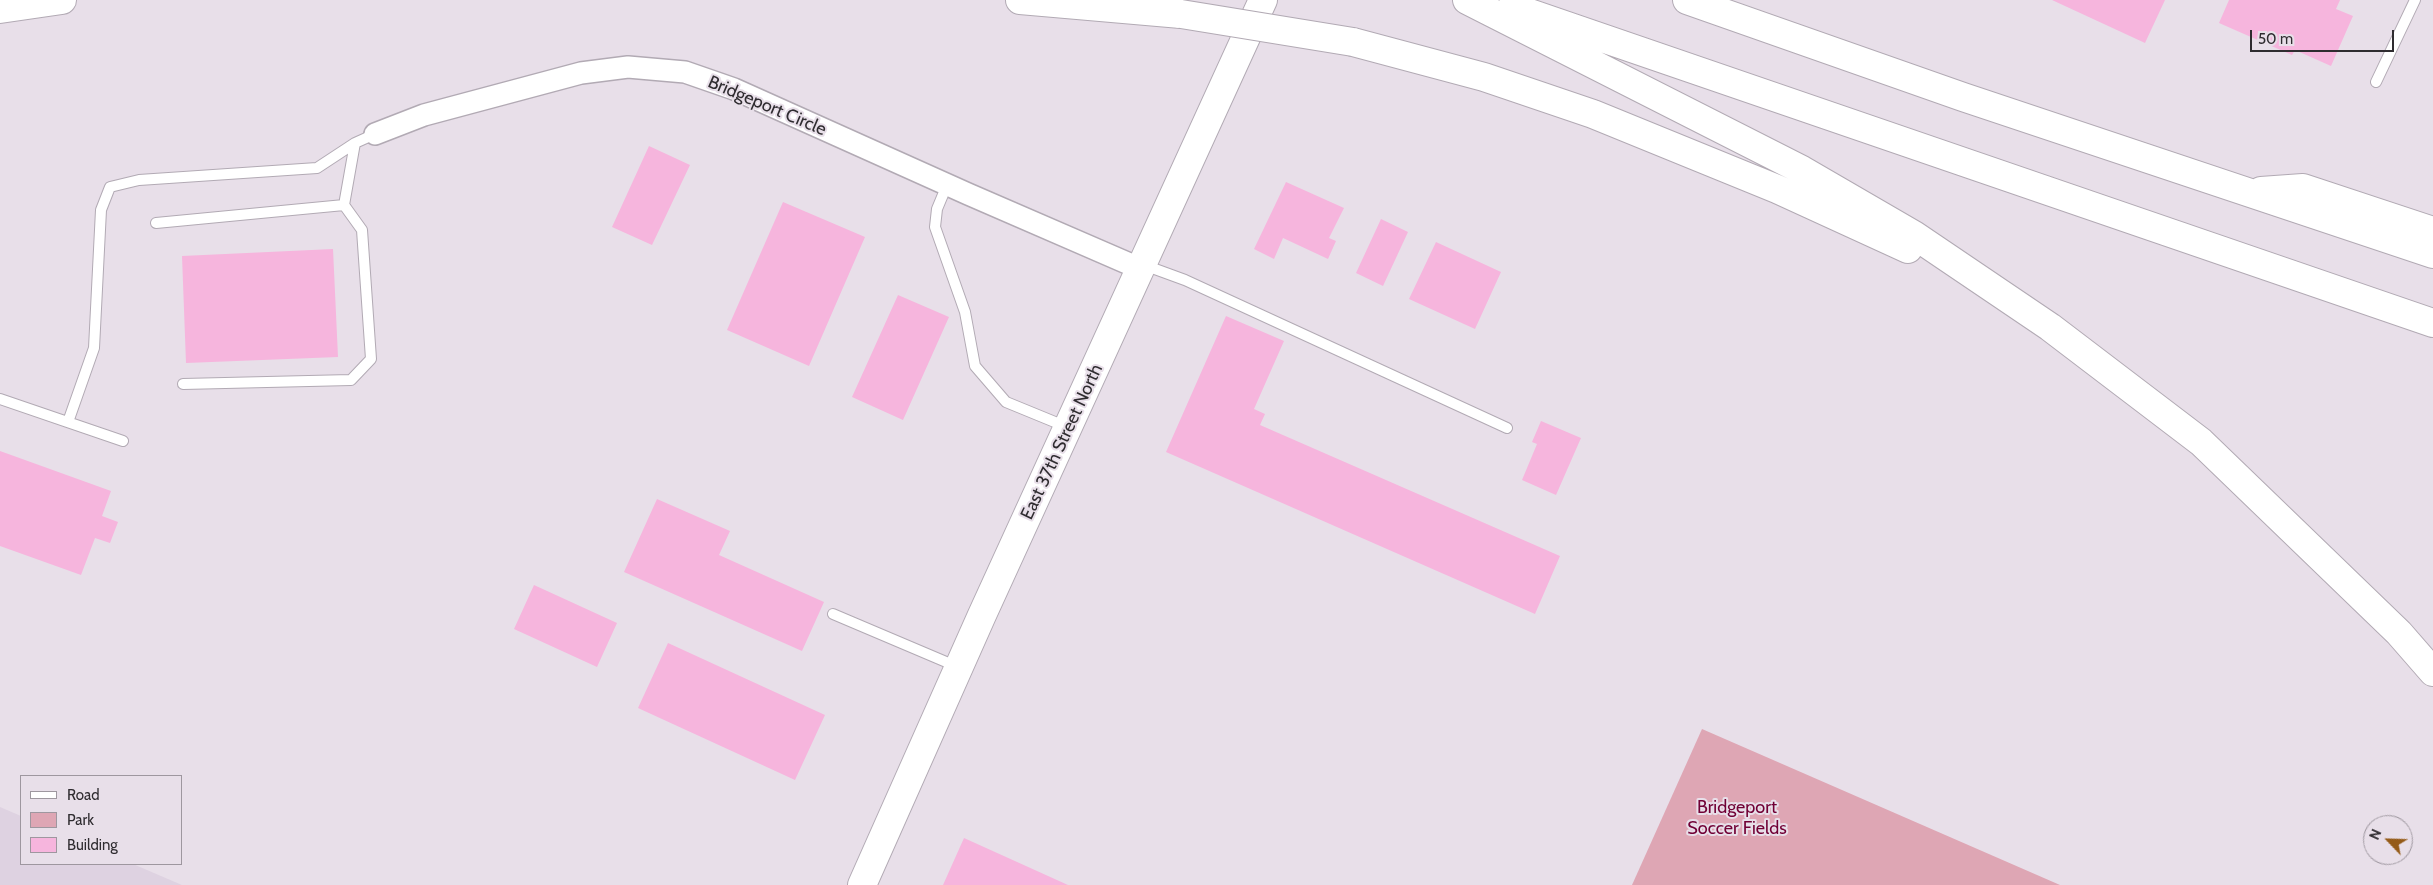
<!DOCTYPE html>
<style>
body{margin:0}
#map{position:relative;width:2433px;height:885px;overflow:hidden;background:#e8dfe9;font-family:Cabin,sans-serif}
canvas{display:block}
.legend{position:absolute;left:20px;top:775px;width:162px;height:90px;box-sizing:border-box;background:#e8dfe9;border:1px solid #9e979f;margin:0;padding:6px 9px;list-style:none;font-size:15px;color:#2f2c30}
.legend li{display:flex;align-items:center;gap:10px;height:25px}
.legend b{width:25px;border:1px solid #9e979f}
.north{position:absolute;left:2363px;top:815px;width:50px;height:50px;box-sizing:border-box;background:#e8dfe9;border:1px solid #9e979f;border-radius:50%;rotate:294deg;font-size:14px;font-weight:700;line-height:20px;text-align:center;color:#2f2c30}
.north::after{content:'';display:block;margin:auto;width:18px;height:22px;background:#955b18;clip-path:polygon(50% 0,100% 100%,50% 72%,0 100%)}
.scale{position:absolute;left:2250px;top:30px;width:144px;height:22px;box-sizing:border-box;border:2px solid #2f2c30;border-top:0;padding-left:6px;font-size:15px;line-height:18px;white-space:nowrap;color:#2f2c30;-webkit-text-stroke:4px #e8dfe9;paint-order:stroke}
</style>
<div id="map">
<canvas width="2433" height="885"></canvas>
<ul class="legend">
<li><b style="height:6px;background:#fff"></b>Road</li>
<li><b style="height:14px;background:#dea6b4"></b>Park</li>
<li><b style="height:14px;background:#f6b5dd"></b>Building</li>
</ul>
<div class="north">N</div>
<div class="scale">50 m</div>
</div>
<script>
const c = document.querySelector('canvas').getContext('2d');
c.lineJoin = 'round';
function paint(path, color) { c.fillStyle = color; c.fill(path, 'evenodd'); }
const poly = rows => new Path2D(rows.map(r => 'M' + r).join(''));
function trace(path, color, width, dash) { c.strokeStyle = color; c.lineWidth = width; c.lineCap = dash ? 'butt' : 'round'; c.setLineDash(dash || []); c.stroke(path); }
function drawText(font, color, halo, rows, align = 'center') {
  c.font = font + ' Cabin,sans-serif'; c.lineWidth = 4; c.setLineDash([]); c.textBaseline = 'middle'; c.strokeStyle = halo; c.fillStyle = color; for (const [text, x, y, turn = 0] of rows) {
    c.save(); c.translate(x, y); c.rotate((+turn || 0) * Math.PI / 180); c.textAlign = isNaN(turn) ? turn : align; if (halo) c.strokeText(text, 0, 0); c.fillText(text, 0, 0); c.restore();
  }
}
const built = poly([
 [0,807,21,816,21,864,133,864,182,885,0,885]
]);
const green = poly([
 [1702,729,2060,885,1632,885]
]);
const building = poly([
 [2052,0,2165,0,2145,43],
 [2229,0,2340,0,2336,9,2353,16,2331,66,2295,50,2292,55,2219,23],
 [649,146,690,165,652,245,612,227],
 [1286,182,1344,208,1329,238,1336,241,1328,259,1283,238,1274,259,1254,249],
 [783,202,865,237,809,366,727,330],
 [1381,219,1408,232,1383,286,1356,273],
 [1436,242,1501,272,1475,329,1409,299],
 [333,249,338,357,186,363,182,256],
 [898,295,949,317,903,420,852,397],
 [1226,316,1284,341,1254,409,1265,414,1260,425,1560,556,1535,614,1166,452],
 [1541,421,1581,438,1556,495,1522,480,1537,444,1532,442],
 [0,451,111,491,102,516,118,522,110,543,95,538,81,575,0,546],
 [657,499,730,531,719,555,824,602,802,651,624,572],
 [534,585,617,623,597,667,514,629],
 [668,643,825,715,795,780,638,708],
 [964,838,1068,885,943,885]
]);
const lane = poly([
 [2376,82,2415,0],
 [947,185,937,209,935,227,965,312,975,366,1006,402,1067,427],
 [344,205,355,143],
 [156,223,344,205,362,230,371,359,351,380,183,384],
 [1144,265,1185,280,1507,428],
 [0,399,123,441],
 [68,422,94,348,101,210,110,187,139,180,317,168,355,143,375,134],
 [833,614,958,667]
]);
const street = poly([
 [375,134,424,115,581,73,628,67,685,72,734,89,968,194,1141,269]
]);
const secondary = poly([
 [862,885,982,615,1263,0]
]);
const highway = poly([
 [1020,0,1181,14],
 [1467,0,1802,170,1914,235,2050,327,2201,442,2399,633,2433,672],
 [1687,0,1963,97,2433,254],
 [1512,7,2433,323],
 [0,9,62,0],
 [1353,42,1484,77,1593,114,1777,189,1908,249],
 [2261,191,2303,188,2433,231]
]);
const highwayBridge = poly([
 [1181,14,1353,42]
]);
const streetNames = [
 ["Bridgeport Circle",767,106,23],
 ["East 37th Street North",1062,442,-65]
];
const parkNames = [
 ["Bridgeport",1737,808],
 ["Soccer Fields",1737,829]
];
paint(built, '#ded2e1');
paint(green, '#dea6b4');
paint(building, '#f6b5dd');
trace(lane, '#b2aab4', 12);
trace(street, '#b2aab4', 24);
trace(secondary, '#b2aab4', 30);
trace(highway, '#b2aab4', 30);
trace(lane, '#fff', 10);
trace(street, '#fff', 21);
trace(secondary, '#fff', 28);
trace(highway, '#fff', 28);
trace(highwayBridge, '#b2aab4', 30, []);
trace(highwayBridge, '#fff', 28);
drawText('18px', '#2f2c30', '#e8dfe9', streetNames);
drawText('18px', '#710035', '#e8dfe9', parkNames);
</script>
